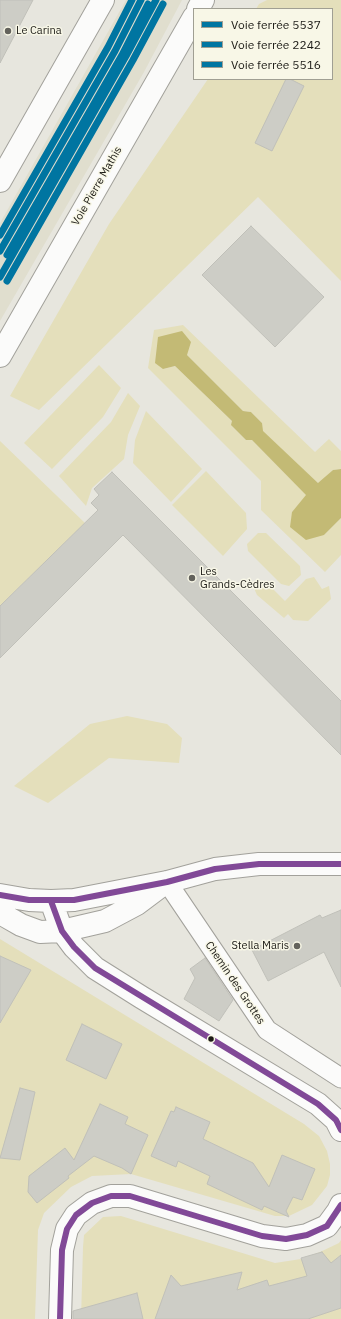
<!DOCTYPE html>
<meta charset="utf-8">
<style>
body{margin:0}
#map{position:relative;width:341px;height:1319px;overflow:hidden;background:#e7e6de;font-family:"IBM Plex Sans",sans-serif}
canvas{display:block}
.legend{position:absolute;left:193px;top:8px;width:140px;height:72px;box-sizing:border-box;background:#f8f7e7;border:1px solid #a09f93;margin:0;padding:5px 7px;list-style:none;font-size:12px;color:#1c1b16}
.legend li{display:flex;align-items:center;gap:8px;height:20px}
.legend b{width:20px;border:1px solid #a09f93}
</style>
<div id="map">
<canvas width="341" height="1319"></canvas>
<ul class="legend">
<li><b style="height:5px;background:#0075a1"></b>Voie ferrée 5537</li>
<li><b style="height:5px;background:#0075a1"></b>Voie ferrée 2242</li>
<li><b style="height:5px;background:#0075a1"></b>Voie ferrée 5516</li>
</ul>
</div>
<script>
const c = document.querySelector('canvas').getContext('2d');
c.lineJoin = 'round';
function paint(path, color) { c.fillStyle = color; c.fill(path, 'evenodd'); }
const poly = rows => new Path2D(rows.map(r => 'M' + r).join(''));
function trace(path, color, width, dash) { c.strokeStyle = color; c.lineWidth = width; c.lineCap = dash ? 'butt' : 'round'; c.setLineDash(dash || []); c.stroke(path); }
function drawText(font, color, halo, rows, align = 'center') {
  c.font = font + ' "IBM Plex Sans",sans-serif'; c.lineWidth = 3; c.setLineDash([]); c.textBaseline = 'middle'; c.strokeStyle = halo; c.fillStyle = color; for (const [text, x, y, turn = 0] of rows) {
    c.save(); c.translate(x, y); c.rotate((+turn || 0) * Math.PI / 180); c.textAlign = isNaN(turn) ? turn : align; if (halo) c.strokeText(text, 0, 0); c.fillText(text, 0, 0); c.restore();
  }
}
const built = poly([
 [126,0,182,0,144,72,0,321,0,223]
]);
const green = poly([
 [267,0,341,0,341,281,258,197,39,410,10,396,109,224,208,79,332,79,332,9,256,9,259,4],
 [183,325,315,452,329,439,341,451,341,469,333,470,319,484,262,431,262,423,251,412,243,411,187,355,163,369,175,366,232,421,232,426,246,440,252,440,307,495,292,512,324,535,341,518,341,555,325,572,261,510,261,481,148,368,154,330],
 [99,365,121,388,103,417,52,469,24,443],
 [128,393,140,406,128,435,124,459,92,488,86,506,59,476,111,422],
 [146,411,202,469,171,502,133,463,135,440],
 [0,441,85,523,0,606],
 [206,471,246,513,247,529,223,556,172,505],
 [258,533,266,533,300,566,301,575,289,586,281,584,248,551,247,544],
 [314,577,322,589,329,586,331,599,308,621,293,620,288,614,284,618,257,595,253,586,259,580,266,585,271,587,285,601,306,579],
 [127,716,167,724,182,738,179,763,109,758,48,803,14,786,90,724],
 [0,939,304,1124,319,1136,327,1151,330,1164,330,1175,327,1186,312,1205,289,1216,275,1216,131,1174,92,1176,71,1187,44,1213,38,1230,35,1319,0,1319],
 [121,1216,275,1263,301,1259,320,1252,339,1243,341,1240,341,1319,81,1319,83,1247,84,1235,103,1217]
]);
const water = poly([
 [182,331,191,342,187,355,243,411,251,412,262,423,263,431,318,483,333,470,341,469,341,518,324,535,306,540,290,527,292,512,306,495,252,440,246,440,231,425,232,421,175,366,163,369,155,363,158,337]
]);
const building = poly([
 [0,0,33,0,0,63,0,0],
 [286,79,290,79,304,86,272,151,255,143,286,79],
 [251,226,324,297,275,347,202,275,251,226],
 [112,472,341,701,341,755,123,535,0,658,0,606,98,510,91,503,99,495,94,489,112,472],
 [341,910,341,987,324,952,268,981,252,950,320,915,322,918,341,910],
 [0,956,31,970,0,1023,0,956],
 [205,958,233,1000,219,1021,184,999,195,978,190,969,205,958],
 [82,1024,122,1044,106,1079,66,1060,82,1024],
 [20,1088,35,1092,20,1160,0,1158,20,1088],
 [100,1104,128,1117,125,1124,148,1135,131,1174,122,1168,94,1156,68,1176,69,1178,37,1203,28,1192,29,1176,65,1148,74,1160,100,1104],
 [176,1107,210,1122,203,1139,253,1163,269,1187,282,1155,315,1169,302,1200,293,1197,286,1211,289,1217,264,1206,262,1210,207,1184,210,1176,178,1161,176,1167,151,1156,171,1111,174,1112,176,1107],
 [322,1252,331,1263,341,1255,341,1308,308,1319,155,1319,171,1275,181,1286,242,1272,237,1290,267,1280,269,1286,307,1276,301,1258,322,1252],
 [137,1293,143,1319,73,1319,73,1311,137,1293]
]);
const minor = poly([
 [167,882,267,1030,341,1078]
]);
const tertiary = poly([
 [0,895,29,900,51,901,74,900,167,882,215,869,259,864,341,864],
 [51,901,62,931,74,947,95,968,141,997,318,1104,336,1120,341,1130],
 [0,913,21,925,40,932,62,931,105,921,137,904,161,886],
 [60,1319,62,1250,67,1229,76,1215,92,1203,111,1196,130,1196,262,1236,286,1239,307,1235,327,1226,338,1211,341,1205]
]);
const trunk = poly([
 [198,9,203,0],
 [0,181,103,0],
 [0,356,194,17]
]);
const bus1 = poly([
 [0,895,29,900,74,900,167,882,215,869,259,864,341,864],
 [51,901,62,931,74,947,95,968,318,1104,336,1120,341,1130],
 [60,1319,62,1250,67,1229,76,1215,92,1203,111,1196,130,1196,262,1236,286,1239,307,1235,327,1226,341,1205]
]);
const rail1 = poly([
 [0,277,126,56,156,0]
]);
const rail2 = poly([
 [0,251,115,51,141,0]
]);
const rail3 = poly([
 [7,255,122,55,148,4]
]);
const rail4 = poly([
 [7,281,133,60,163,4]
]);
const rail5 = poly([
 [0,235,108,47,132,0]
]);
const markers = [
 [8,31,4,"#63625c"],
 [192,578,4,"#63625c"],
 [297,946,4,"#63625c"],
 [211,1039,3.5,"#1c1b16"]
];
const poiNames = [
 ["Le Carina",16,31],
 ["Les",200,572],
 ["Grands-Cèdres",200,585],
 ["Stella Maris",289,946,"right"]
];
const streetNames = [
 ["Voie Pierre Mathis",97,186,-60],
 ["Chemin des Grottes",235,983,56]
];
paint(built, '#e0dece');
paint(green, '#e4dfbb');
paint(water, '#c3ba75');
paint(building, '#cdcdc6');
trace(building, '#c0c0b9', 1);
trace(minor, '#a2a19b', 21);
trace(tertiary, '#a2a19b', 24);
trace(trunk, '#a2a19b', 24);
trace(minor, '#fbfbfa', 19);
trace(tertiary, '#fbfbfa', 22);
trace(trunk, '#fbfbfa', 22);
trace(bus1, '#814997', 6);
trace(rail1, '#0075a1', 7);
trace(rail2, '#0075a1', 7);
trace(rail3, '#0075a1', 7);
trace(rail4, '#0075a1', 7);
trace(rail5, '#0075a1', 7);
for (const [x, y, r, color] of markers) { const dot = new Path2D(); dot.arc(x, y, r, 0, 2 * Math.PI); c.fillStyle = color; c.fill(dot); trace(dot, '#f8f7e7', 1.5); }
drawText('11px', '#1c1b16', '#f8f7e7', poiNames, 'left');
drawText('11px', '#1c1b16', '#f8f7e7', streetNames);
</script>
